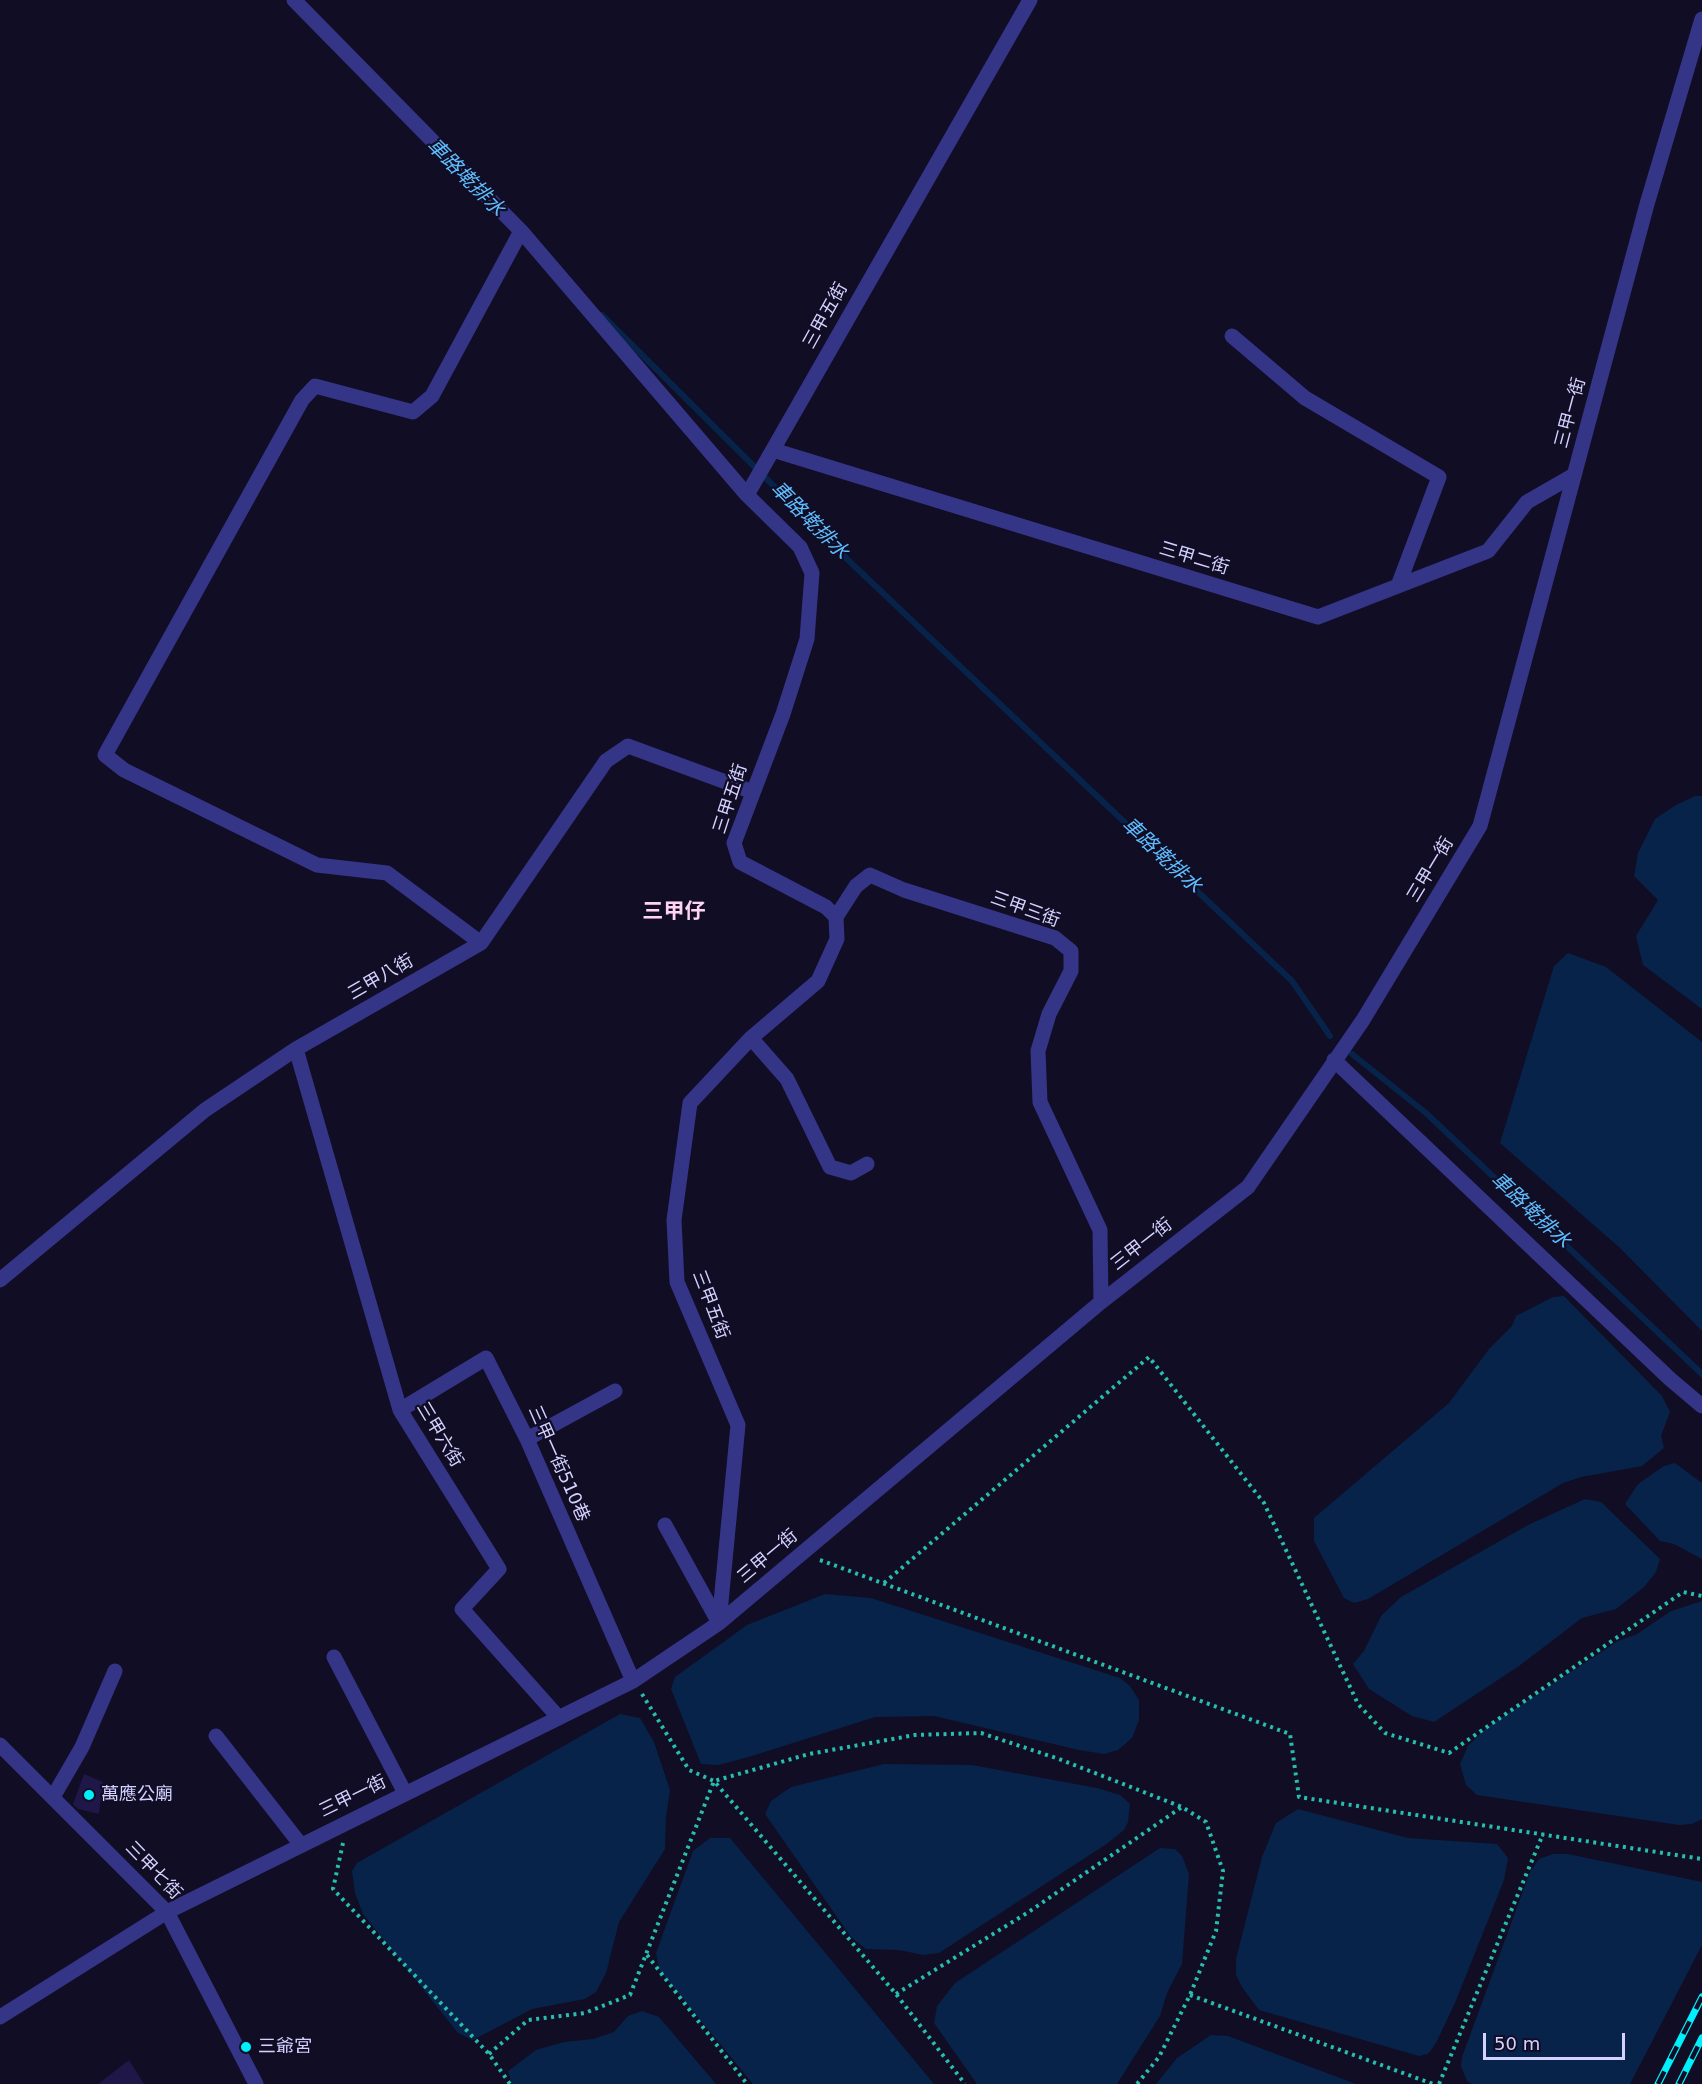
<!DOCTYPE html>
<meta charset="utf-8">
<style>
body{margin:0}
#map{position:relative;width:1702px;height:2084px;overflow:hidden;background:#100d25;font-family:"DejaVu Sans",sans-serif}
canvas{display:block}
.scale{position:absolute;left:1483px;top:2033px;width:142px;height:27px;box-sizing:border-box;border:3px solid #d4d1ff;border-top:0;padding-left:8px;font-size:18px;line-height:21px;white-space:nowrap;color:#d4d1ff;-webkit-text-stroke:4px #100d25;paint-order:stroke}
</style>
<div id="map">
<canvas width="1702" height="2084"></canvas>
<div class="scale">50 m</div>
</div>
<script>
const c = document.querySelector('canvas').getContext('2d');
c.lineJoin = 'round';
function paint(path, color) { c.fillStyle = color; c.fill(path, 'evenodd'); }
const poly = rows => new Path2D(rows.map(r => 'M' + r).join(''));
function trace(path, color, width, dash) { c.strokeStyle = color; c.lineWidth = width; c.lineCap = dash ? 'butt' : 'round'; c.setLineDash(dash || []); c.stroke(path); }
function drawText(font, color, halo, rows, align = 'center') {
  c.font = font + ' "DejaVu Sans","Noto Sans TC",sans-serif'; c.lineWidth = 4.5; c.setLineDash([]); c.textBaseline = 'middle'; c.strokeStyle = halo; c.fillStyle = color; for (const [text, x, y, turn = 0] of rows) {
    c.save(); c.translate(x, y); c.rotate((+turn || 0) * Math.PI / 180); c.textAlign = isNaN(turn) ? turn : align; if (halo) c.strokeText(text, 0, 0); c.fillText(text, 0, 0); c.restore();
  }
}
const water = poly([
 [1695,796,1702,796,1702,1009,1643,965,1636,936,1658,900,1634,876,1638,853,1655,819,1676,805],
 [1568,953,1606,967,1702,1042,1702,1331,1620,1248,1500,1143,1554,966],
 [1564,1296,1662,1396,1670,1412,1661,1436,1664,1448,1642,1466,1581,1477,1563,1483,1368,1599,1354,1603,1344,1598,1314,1541,1314,1518,1449,1403,1489,1349,1512,1326,1516,1316,1553,1297],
 [1675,1463,1702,1483,1702,1559,1674,1544,1660,1541,1625,1504,1638,1484,1664,1466],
 [1585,1499,1601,1502,1660,1559,1656,1572,1644,1587,1616,1609,1582,1618,1519,1666,1434,1722,1412,1716,1369,1689,1353,1664,1364,1651,1381,1616,1401,1597,1528,1525],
 [825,1594,871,1598,1120,1678,1130,1686,1139,1700,1139,1720,1132,1738,1118,1750,1104,1754,1079,1750,934,1716,875,1717,752,1756,719,1765,701,1764,671,1689,675,1677,747,1625],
 [1702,1601,1702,1819,1692,1824,1679,1825,1477,1795,1466,1785,1460,1764,1468,1746,1487,1727,1618,1641,1637,1634,1671,1611],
 [620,1714,640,1718,654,1742,670,1790,666,1817,665,1849,619,1922,606,1973,596,1992,585,1999,532,2009,473,2040,458,2033,363,1914,355,1893,352,1871,357,1863],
 [884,1764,972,1765,1097,1788,1120,1795,1130,1804,1128,1822,1124,1830,1108,1843,939,1953,923,1955,899,1950,866,1949,851,1937,765,1814,771,1801,791,1787],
 [1298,1809,1408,1838,1497,1844,1508,1858,1504,1880,1455,2003,1436,2043,1428,2054,1419,2056,1259,2010,1242,1987,1236,1975,1236,1959,1262,1857,1276,1823],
 [710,1838,730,1838,934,2084,753,2084,660,1971,656,1953,693,1851],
 [1160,1848,1175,1849,1182,1856,1189,1874,1182,1964,1167,1993,1160,2016,1117,2084,977,2084,934,2023,937,2006,948,1992,955,1983],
 [1553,1854,1568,1854,1702,1882,1702,1945,1630,2084,1472,2084,1467,2081,1461,2066,1462,2057,1530,1872,1539,1859],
 [642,2011,659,2017,716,2084,512,2084,508,2071,536,2050,564,2042,593,2039,614,2032,628,2016],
 [1211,2035,1228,2036,1356,2084,1156,2084,1177,2058]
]);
const stream = poly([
 [602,315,848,560,1292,981,1330,1036],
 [1352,1054,1426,1113,1702,1374]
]);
const building = poly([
 [84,1774,103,1782,99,1814,78,1809,73,1804],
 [129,2060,144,2084,98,2084]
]);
const path = poly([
 [820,1560,1290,1734,1299,1797,1702,1859],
 [884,1583,1149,1357,1264,1503,1358,1704,1385,1733,1449,1753,1683,1592,1702,1596],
 [642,1694,689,1770,714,1781,896,1994,965,2084],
 [343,1843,333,1889,489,2054,510,2084],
 [647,1955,747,2084],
 [896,1994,1027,1913,1182,1807],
 [1190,1995,1433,2084],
 [489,2054,528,2020,585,2013,630,1995,714,1781,809,1754,915,1735,981,1733,1059,1759,1182,1807,1206,1822,1223,1871,1216,1931,1190,1995,1159,2057,1137,2084],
 [1439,2084,1543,1834]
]);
const minor = poly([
 [294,0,521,231,747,495],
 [1232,336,1305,398,1439,477,1398,586],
 [773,450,1318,617,1488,551,1527,502,1574,475],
 [836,917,856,886,870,875,904,890,1055,938,1071,951,1071,971,1049,1014,1038,1051,1040,1102,1100,1230,1101,1302],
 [481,943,387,873,317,865,124,770,105,755,302,400,315,386,413,412,432,396,521,231],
 [751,1038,787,1079,830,1167,851,1173,867,1164],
 [296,1049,400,1410,499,1569,462,1609,559,1718],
 [1334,1060,1670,1379,1702,1406],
 [0,1280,205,1110,296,1049,481,943,606,761,628,746,753,792],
 [400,1410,486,1358,527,1439,633,1681],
 [527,1439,615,1391],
 [665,1525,719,1623],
 [719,1623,738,1425,677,1282,674,1220,690,1103,751,1038,818,981,837,939,836,917,826,907,740,862,734,843,783,714,807,639,812,573,800,547,747,495,1030,0],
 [334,1657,405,1793],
 [216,1736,301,1845],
 [0,1745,167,1912,256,2084],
 [53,1797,82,1747,115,1671],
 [0,2017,167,1912,633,1681,719,1623,1101,1302,1248,1187,1363,1020,1480,826,1647,204,1702,19]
]);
const rail = poly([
 [1658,2084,1702,1997],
 [1679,2084,1702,2038]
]);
const markers = [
 [89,1795,6,"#00effc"],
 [246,2047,6,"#00effc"]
];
const streetNames = [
 ["三甲五街",826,316,-61],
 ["三甲一街",1571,413,-75],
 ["三甲二街",1194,559,17],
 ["三甲五街",731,799,-72],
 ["三甲一街",1431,870,-59],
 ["三甲三街",1025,910,20],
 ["三甲八街",381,978,-30],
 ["三甲一街",1142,1245,-38],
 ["三甲五街",710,1305,69],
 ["三甲六街",439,1435,59],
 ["三甲一街510巷",558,1464,66],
 ["三甲一街",768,1557,-40],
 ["三甲一街",353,1797,-26],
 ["三甲七街",153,1871,46]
];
const poiNames = [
 ["萬應公廟",101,1795],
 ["三爺宮",258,2047]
];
const waterNames = [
 ["車路墘排水",465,178,45],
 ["車路墘排水",809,521,45],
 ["車路墘排水",1161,856,43],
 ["車路墘排水",1530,1211,43]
];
const quarterNames = [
 ["三甲仔",674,913]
];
paint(water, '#082349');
trace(stream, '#082349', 6);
paint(building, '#1f1747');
trace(path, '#26bead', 4, [3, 4.5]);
trace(minor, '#343587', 15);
trace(rail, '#00effc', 7);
trace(rail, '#100d25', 4.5, [14]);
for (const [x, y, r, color] of markers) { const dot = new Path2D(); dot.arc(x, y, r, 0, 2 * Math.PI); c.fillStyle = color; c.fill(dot); trace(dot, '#100d25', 2); }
drawText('18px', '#d4d1ff', '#100d25', streetNames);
drawText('18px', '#d4d1ff', '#100d25', poiNames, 'left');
drawText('italic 20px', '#5fbdff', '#100d25', waterNames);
drawText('bold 21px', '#ffd3f1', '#100d25', quarterNames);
</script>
